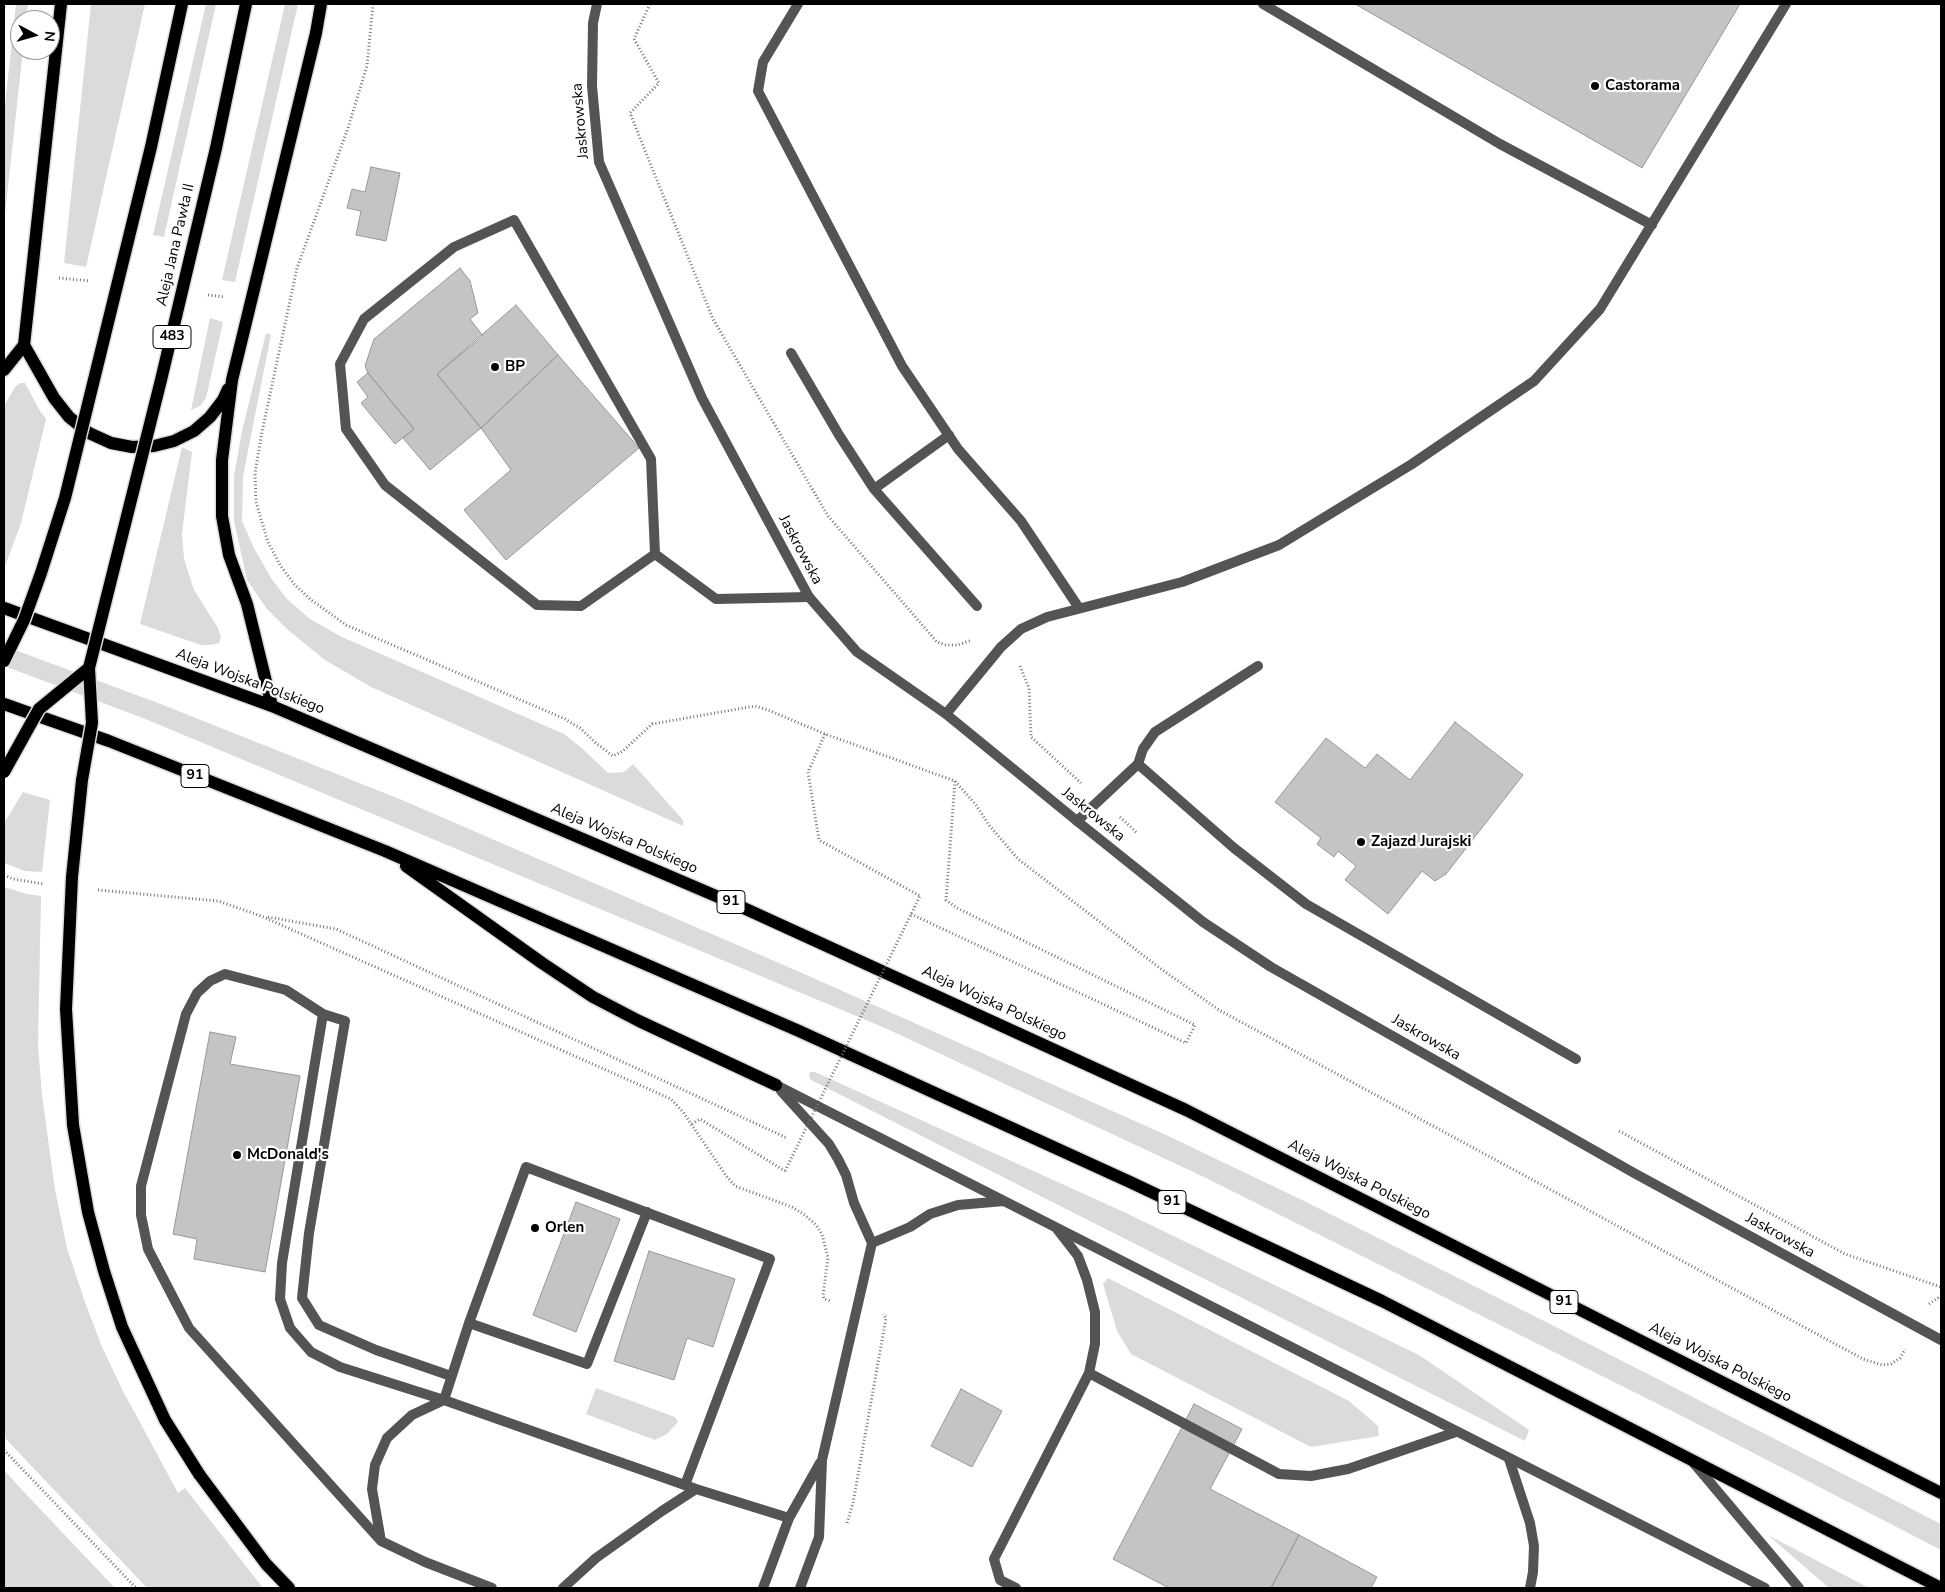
<!DOCTYPE html>
<meta charset="utf-8">
<style>
body{margin:0}
#map{position:relative;width:1945px;height:1592px;overflow:hidden;background:#fff;font-family:"Nunito Sans",sans-serif}
canvas{display:block}
.frame{position:absolute;inset:0;border:5px solid #000;pointer-events:none}
.north{position:absolute;left:10px;top:10px;width:50px;height:50px;box-sizing:border-box;background:#fff;border:1px solid #999;border-radius:50%;rotate:96deg;font-size:14px;font-weight:700;line-height:20px;text-align:center;color:#000}
.north::after{content:'';display:block;margin:auto;width:18px;height:22px;background:#000;clip-path:polygon(50% 0,100% 100%,50% 72%,0 100%)}
</style>
<div id="map">
<canvas width="1945" height="1592"></canvas>
<div class="frame"></div>
<div class="north">N</div>
</div>
<script>
const c = document.querySelector('canvas').getContext('2d');
c.lineJoin = 'round';
function paint(path, color) { c.fillStyle = color; c.fill(path, 'evenodd'); }
const poly = rows => new Path2D(rows.map(r => 'M' + r).join(''));
function trace(path, color, width, dash) { c.strokeStyle = color; c.lineWidth = width; c.lineCap = dash ? 'butt' : 'round'; c.setLineDash(dash || []); c.stroke(path); }
function drawText(font, color, halo, rows, align = 'center') {
  c.font = font + ' "Nunito Sans",sans-serif'; c.lineWidth = 4.5; c.setLineDash([]); c.textBaseline = 'middle'; c.strokeStyle = halo; c.fillStyle = color; for (const [text, x, y, turn = 0] of rows) {
    c.save(); c.translate(x, y); c.rotate((+turn || 0) * Math.PI / 180); c.textAlign = isNaN(turn) ? turn : align; if (halo) c.strokeText(text, 0, 0); c.fillText(text, 0, 0); c.restore();
  }
}
const green = poly([
 [16,4,28,4,26,20,20,20,20,50,23,50,4,223,4,114],
 [91,4,145,4,86,267,64,263],
 [206,4,216,4,164,237,153,235],
 [285,4,298,4,235,282,222,280],
 [210,318,223,322,206,398,200,406,191,410],
 [266,333,271,335,243,476,242,521,254,548,271,578,287,599,310,619,342,637,564,734,584,750,608,773,624,772,633,764,683,820,683,826,371,687,325,660,288,630,267,609,247,580,234,521,234,476,242,431],
 [20,383,25,383,40,411,46,419,21,523,4,569,4,406,15,387],
 [182,447,192,452,182,534,184,559,194,590,218,628,221,637,219,643,210,645,201,645,140,624],
 [4,646,158,703,402,800,802,973,1164,1134,1302,1200,1548,1323,1941,1524,1941,1550,1680,1415,1204,1177,885,1028,143,718,4,666],
 [23,792,50,800,42,872,25,871,4,863,4,823],
 [4,887,27,894,41,896,38,1045,42,1095,55,1190,67,1248,85,1302,102,1347,123,1391,178,1493,185,1488,263,1588,147,1588,4,1437],
 [810,1072,815,1072,1126,1213,1419,1355,1529,1430,1525,1441,811,1080,809,1076],
 [1108,1278,1349,1401,1378,1426,1379,1436,1311,1447,1131,1354,1117,1331,1103,1284],
 [596,1388,675,1417,678,1422,667,1434,655,1440,586,1414],
 [4,1470,23,1491,115,1588,4,1588],
 [1768,1535,1869,1588,1829,1588]
]);
const building = poly([
 [1355,4,1740,4,1642,168,1355,4],
 [371,167,400,173,386,241,356,235,361,211,347,208,352,189,365,192,371,167],
 [460,268,470,281,478,313,470,319,483,336,437,374,481,428,430,470,403,438,414,429,368,373,365,366,374,339,460,268],
 [516,305,558,355,481,428,437,374,516,305],
 [558,355,639,448,506,560,464,510,511,470,481,428,558,355],
 [368,373,414,429,395,444,361,403,368,397,357,382,368,373],
 [1455,722,1523,775,1446,874,1435,881,1422,871,1388,914,1345,880,1356,866,1338,851,1334,857,1317,844,1321,838,1275,802,1326,738,1365,768,1377,754,1410,780,1455,722],
 [210,1032,236,1037,230,1064,300,1076,265,1272,194,1259,197,1239,173,1234,210,1032],
 [576,1202,620,1219,576,1332,533,1315,576,1202],
 [649,1251,735,1279,713,1347,687,1338,674,1380,614,1361,649,1251],
 [961,1389,1002,1411,972,1467,931,1446,961,1389],
 [1194,1404,1242,1429,1210,1489,1299,1535,1271,1588,1169,1588,1113,1559,1194,1404],
 [1299,1535,1377,1577,1371,1588,1271,1588,1299,1535]
]);
const path = poly([
 [373,4,367,66,348,128,297,268,262,432,255,473,256,502,268,542,280,565,294,584,310,599,346,625,565,719,580,728,597,744,613,756,623,751,652,724,755,706,768,710,825,734,955,781,976,805,989,825,1018,859,1157,966,1219,1010,1863,1359,1882,1365,1891,1364,1900,1358,1905,1349],
 [650,4,634,39,659,83,630,113,713,319,828,516,937,642,946,645,958,645,972,640],
 [4,8,4,4],
 [59,278,90,281],
 [208,295,224,297],
 [1020,666,1029,688,1031,737,1081,783],
 [825,734,808,772,819,840,920,896],
 [1120,817,1137,833],
 [4,875,13,879,44,884],
 [98,890,218,901,261,916,671,1099,683,1112,727,1177,735,1186,792,1207,805,1215,816,1225,822,1234,828,1258,823,1295,824,1299,831,1301],
 [911,914,1186,1043,1195,1025,957,908,946,900,955,781],
 [268,917,336,929,787,1138],
 [692,1124,700,1119,785,1171],
 [1619,1131,1845,1254,1941,1287],
 [1929,1304,1941,1296],
 [4,1450,136,1588],
 [847,1523,853,1503,886,1318,883,1314]
]);
const lane = poly([
 [798,4,763,62,758,91,902,366,958,449,1021,521,1079,608],
 [1263,4,1500,144,1652,225],
 [514,220,651,459,655,554,581,606,537,605,385,485,346,429,340,364,364,319,454,247,514,220],
 [791,353,839,435,874,489,977,606],
 [874,489,949,435],
 [655,554,716,599,809,597],
 [1258,666,1155,732,1143,749,1138,764,1234,848,1306,904,1576,1059],
 [946,714,1001,647,1021,629,1047,617,1182,582,1279,545,1412,464,1534,381,1600,309,1786,4],
 [1077,821,1138,764],
 [323,1014,345,1021,309,1233,302,1298,319,1325,376,1350,451,1376],
 [469,1323,587,1364,647,1212],
 [1089,1373,1279,1474,1311,1476,1348,1469,1456,1432],
 [1509,1459,1530,1523,1534,1546,1533,1572,1530,1588],
 [1692,1461,1799,1588],
 [381,1541,372,1489,375,1465,387,1438,412,1415,444,1400,469,1323,526,1167,770,1259,685,1485],
 [492,1588,425,1562,381,1541,189,1328,148,1249,141,1215,141,1186,186,1014,197,993,210,981,225,974,286,990,323,1014,282,1263,280,1299,290,1328,311,1352,340,1367,444,1400,696,1489,789,1518],
 [563,1588,596,1558,662,1511,696,1489],
 [1016,1588,1000,1580,994,1559,1089,1373,1095,1344,1095,1312,1087,1280,1078,1256,1057,1229]
]);
const street = poly([
 [597,4,593,23,592,86,599,162,702,398,809,597,857,652,946,714,1077,821,1203,922,1271,967,1634,1173,1941,1340],
 [776,1085,1765,1588],
 [781,1091,829,1144,838,1159,846,1175,854,1203,872,1243,822,1460,819,1537,800,1588],
 [872,1243,910,1227,930,1214,958,1205,1004,1201],
 [763,1588,789,1518,820,1463]
]);
const primary = poly([
 [24,345,61,4],
 [24,345,54,398,69,417,89,433,111,443,132,447,154,446,174,441,194,431,210,417,223,400,228,389],
 [4,370,24,345],
 [4,608,272,706,737,905,1186,1110,1941,1493],
 [4,704,109,741,385,851,799,1031,1130,1182,1382,1301,1941,1588],
 [272,706,247,604,229,555,222,516,222,460,232,380,316,33,321,4],
 [406,866,542,963,593,997,639,1021,776,1085],
 [199,1474,266,1564,289,1588]
]);
const pathBridge = poly([
 [785,1171,920,896]
]);
const primaryBridge = poly([
 [4,661,24,620,41,573,65,498,151,147,182,4],
 [4,772,39,709,89,668],
 [199,1474,165,1420,122,1327,104,1271,88,1212,73,1125,66,1009,72,877,82,780,92,723,89,668,161,380,216,148,246,4]
]);
const markers = [
 [1595,86,5,"#000"],
 [495,367,5,"#000"],
 [1361,842,5,"#000"],
 [237,1155,5,"#000"],
 [535,1228,5,"#000"]
];
const shields = [
 [172,337,38],
 [195,776,28],
 [731,902,28],
 [1172,1202,28],
 [1564,1302,28]
];
const shieldNames = [
 ["483",172,337],
 ["91",195,776],
 ["91",731,902],
 ["91",1172,1202],
 ["91",1564,1302]
];
const poiNames = [
 ["Castorama",1605,86],
 ["BP",505,367],
 ["Zajazd Jurajski",1371,842],
 ["McDonald's",247,1155],
 ["Orlen",545,1228]
];
const streetNames = [
 ["Jaskrowska",581,121,-95],
 ["Aleja Jana Pawła II",176,245,-77],
 ["Jaskrowska",800,550,62],
 ["Aleja Wojska Polskiego",250,682,21],
 ["Jaskrowska",1093,815,39],
 ["Aleja Wojska Polskiego",624,839,23],
 ["Aleja Wojska Polskiego",994,1004,25],
 ["Jaskrowska",1426,1038,30],
 ["Aleja Wojska Polskiego",1359,1180,27],
 ["Jaskrowska",1780,1236,29],
 ["Aleja Wojska Polskiego",1720,1363,27]
];
paint(green, '#dbdbdb');
paint(building, '#c4c4c4');
trace(building, '#989898', 1);
trace(primary, '#dbdbdb', 15);
trace(path, '#767676', 3, [1, 2.5]);
trace(lane, '#545454', 10);
trace(street, '#545454', 10);
trace(primary, '#000', 12);
trace(primaryBridge, '#dbdbdb', 15, []);
trace(pathBridge, '#767676', 3, [1, 2.5]);
trace(primaryBridge, '#000', 12);
for (const [x, y, r, color] of markers) { const dot = new Path2D(); dot.arc(x, y, r, 0, 2 * Math.PI); c.fillStyle = color; c.fill(dot); trace(dot, '#fff', 2); }
for (const [x, y, w] of shields) { const box = new Path2D(); box.roundRect(x - w / 2, y - 11.5, w, 23, 4); c.fillStyle = '#fff'; c.fill(box); trace(box, '#000', 1); }
drawText('bold 14px', '#000', null, shieldNames);
drawText('bold 15px', '#000', '#fff', poiNames, 'left');
drawText('15px', '#000', '#fff', streetNames);
</script>
